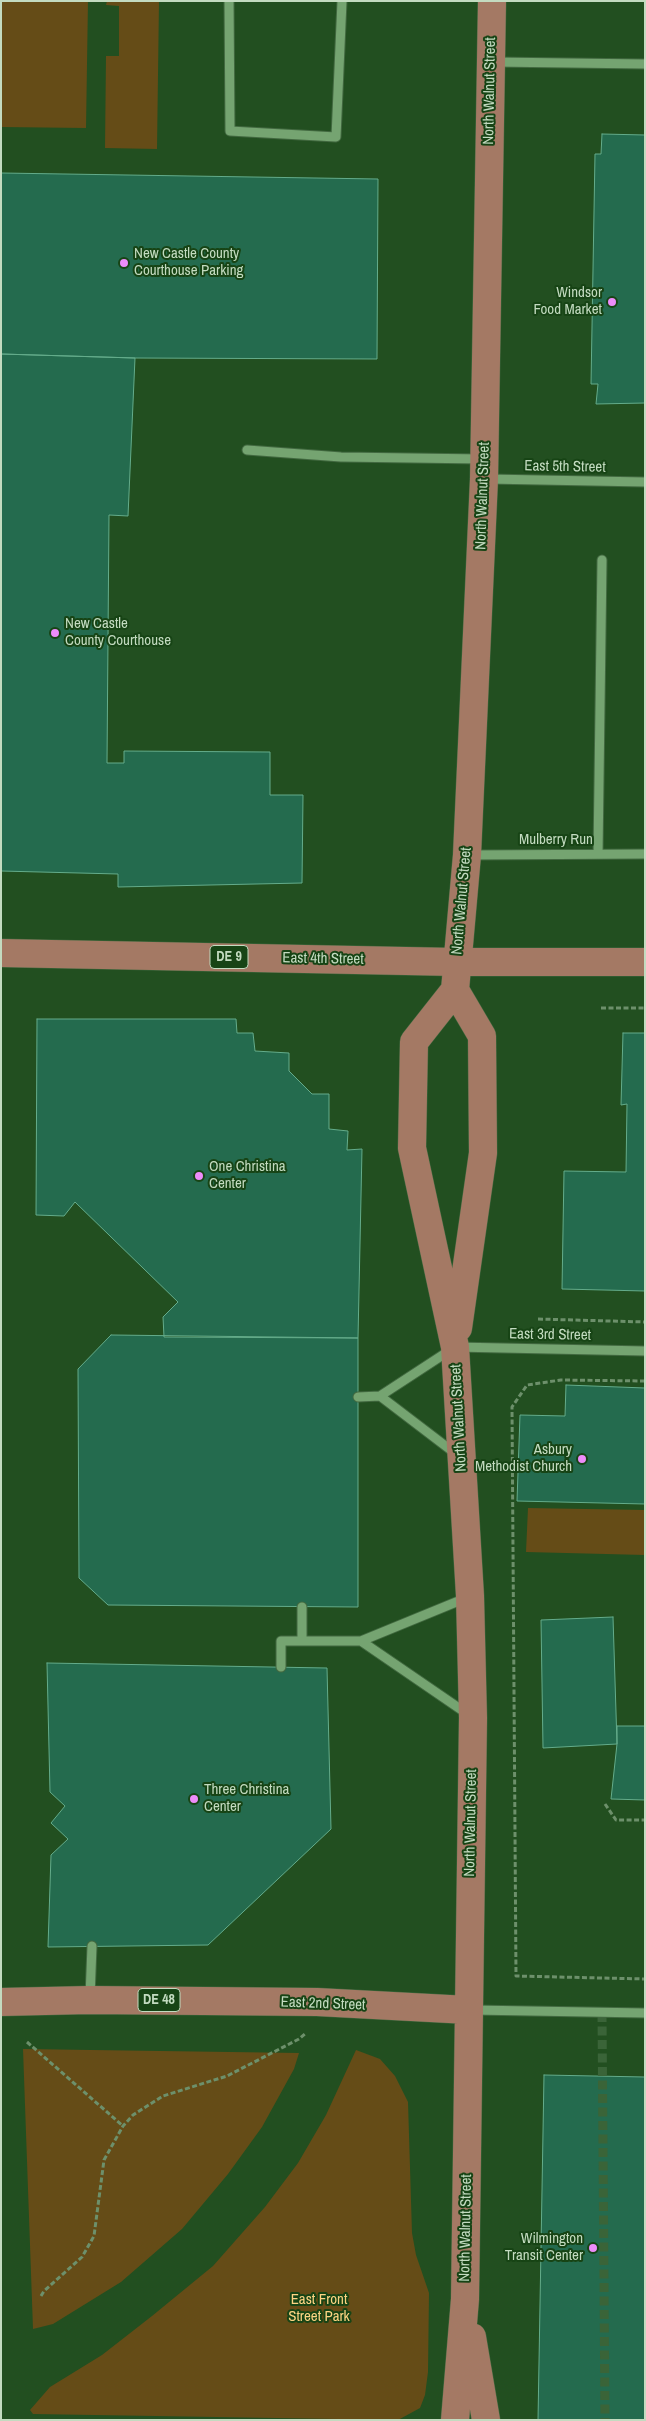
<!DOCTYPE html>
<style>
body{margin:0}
#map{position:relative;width:646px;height:2421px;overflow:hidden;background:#224f20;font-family:"Archivo Narrow",sans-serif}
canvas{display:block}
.frame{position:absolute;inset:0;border:2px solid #c3dbc0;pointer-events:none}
</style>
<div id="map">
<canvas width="646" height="2421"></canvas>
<div class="frame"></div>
</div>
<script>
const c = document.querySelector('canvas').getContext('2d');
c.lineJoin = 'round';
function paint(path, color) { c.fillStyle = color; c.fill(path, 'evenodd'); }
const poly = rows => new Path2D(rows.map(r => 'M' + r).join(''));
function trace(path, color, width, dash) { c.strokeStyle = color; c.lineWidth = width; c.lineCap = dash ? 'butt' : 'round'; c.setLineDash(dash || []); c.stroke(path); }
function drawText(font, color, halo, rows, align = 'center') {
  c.font = font + ' "Archivo Narrow",sans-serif'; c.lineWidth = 4; c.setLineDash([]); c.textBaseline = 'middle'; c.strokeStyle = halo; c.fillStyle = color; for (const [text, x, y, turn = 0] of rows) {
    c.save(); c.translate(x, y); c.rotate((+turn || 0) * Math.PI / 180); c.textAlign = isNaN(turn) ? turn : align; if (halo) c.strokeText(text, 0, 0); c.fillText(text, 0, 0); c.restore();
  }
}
const green = poly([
 [1,1,88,1,86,128,1,127],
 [107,1,159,1,157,149,105,148,106,56,119,56,119,6,106,5],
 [528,1508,645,1510,645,1555,526,1552],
 [23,2049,299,2053,294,2069,262,2127,228,2174,182,2229,121,2282,53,2324,33,2329],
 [356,2050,380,2059,395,2076,408,2102,412,2233,416,2255,429,2293,428,2372,425,2395,420,2408,398,2420,33,2414,30,2410,50,2387,102,2355,152,2316,213,2266,265,2207,298,2163,326,2115]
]);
const building = poly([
 [602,134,645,135,645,403,596,404,598,384,591,384,595,154,601,154,602,134],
 [1,173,378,179,377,359,135,358,1,354,1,173],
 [1,354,135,358,128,516,109,515,107,763,124,763,124,751,270,752,270,795,303,795,302,883,118,887,118,874,1,871,1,354],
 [37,1019,236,1019,237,1033,253,1033,255,1051,289,1053,289,1071,312,1094,329,1094,329,1129,348,1131,347,1150,362,1149,358,1338,164,1337,163,1317,178,1302,75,1202,64,1216,36,1215,37,1019],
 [623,1033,645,1033,645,1291,562,1289,564,1171,626,1172,627,1104,621,1105,623,1033],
 [111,1335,358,1338,358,1607,108,1605,79,1578,78,1369,111,1335],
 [566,1385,645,1388,645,1504,517,1501,520,1415,565,1416,566,1385],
 [613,1617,617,1744,543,1748,541,1620,613,1617],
 [47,1663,327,1668,331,1829,208,1945,48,1947,51,1855,68,1839,51,1823,65,1806,50,1792,47,1663],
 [617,1726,645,1726,645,1800,611,1799,617,1744,617,1726],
 [544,2075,645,2077,645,2420,538,2420,544,2075]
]);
const minorTunnel = poly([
 [602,2013,605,2420]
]);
const path = poly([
 [601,1008,645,1008],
 [538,1319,645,1322],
 [645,1381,561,1380,527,1385,512,1407,516,1976,645,1979],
 [605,1804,616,1820,645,1820],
 [27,2042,123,2126],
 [41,2296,44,2291,82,2257,94,2236,104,2160,123,2126,133,2115,163,2096,227,2076,299,2039,306,2033]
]);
const minor = poly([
 [229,1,230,131,336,137,342,1],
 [494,62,645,64],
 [247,450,341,457,482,459],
 [488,479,645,482],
 [598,854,602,560],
 [470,855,645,854],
 [380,1396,455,1347,645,1351],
 [358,1397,380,1396,456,1454],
 [302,1641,302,1607],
 [361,1641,469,1715],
 [281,1667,281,1641,361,1641,466,1598],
 [90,1997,92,1946],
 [473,2010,645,2013]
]);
const major = poly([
 [1,953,456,962,645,962],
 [455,990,414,1042,412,1148,455,1347,470,1596,473,1718,465,2299,455,2420],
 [458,1328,483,1153,482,1036,455,990,467,855,484,479,492,1],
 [1,2002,89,2000,317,2002,468,2010],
 [472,2337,486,2420]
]);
const markers = [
 [124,263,5,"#ed8cfa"],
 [612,302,5,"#ed8cfa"],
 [55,633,5,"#ed8cfa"],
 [199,1176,5,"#ed8cfa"],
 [582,1459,5,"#ed8cfa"],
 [194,1799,5,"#ed8cfa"],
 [593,2248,5,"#ed8cfa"]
];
const shields = [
 [229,957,38],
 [159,2000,42]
];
const shieldNames = [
 ["DE 9",229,957],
 ["DE 48",159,2000]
];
const streetNames = [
 ["North Walnut Street",490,91,-89],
 ["East 5th Street",565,467,1],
 ["North Walnut Street",483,496,-88],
 ["Mulberry Run",556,840],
 ["North Walnut Street",462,901,-85],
 ["East 4th Street",323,959,1],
 ["East 3rd Street",550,1335,1],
 ["North Walnut Street",459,1418,-93],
 ["North Walnut Street",471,1823,-89],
 ["East 2nd Street",323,2004,2],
 ["North Walnut Street",466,2228,-89]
];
const poiNames = [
 ["New Castle County",134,254],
 ["Courthouse Parking",134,271],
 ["Windsor",602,293,"right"],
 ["Food Market",602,310,"right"],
 ["New Castle",65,624],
 ["County Courthouse",65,641],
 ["One Christina",209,1167],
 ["Center",209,1184],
 ["Asbury",572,1450,"right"],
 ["Methodist Church",572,1467,"right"],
 ["Three Christina",204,1790],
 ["Center",204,1807],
 ["Wilmington",583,2239,"right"],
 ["Transit Center",583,2256,"right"]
];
const parkNames = [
 ["East Front",319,2300],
 ["Street Park",319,2317]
];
paint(green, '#654c17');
paint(building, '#246b4e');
trace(building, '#64ac8b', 1);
trace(minorTunnel, '#3a6438', 9, [9, 4.5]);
trace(minor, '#426940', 11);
trace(major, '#426940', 29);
trace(path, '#6d906b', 3, [5, 2.5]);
trace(minor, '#75a471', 9);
trace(major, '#a47964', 28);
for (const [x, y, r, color] of markers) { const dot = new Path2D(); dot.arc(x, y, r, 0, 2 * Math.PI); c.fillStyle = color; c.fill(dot); trace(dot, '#174415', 2); }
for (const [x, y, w] of shields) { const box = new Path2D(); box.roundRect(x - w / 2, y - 11.5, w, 23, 4); c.fillStyle = '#174415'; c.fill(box); trace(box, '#c3dbc0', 1); }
drawText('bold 14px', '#c3dbc0', null, shieldNames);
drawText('15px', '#c3dbc0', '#174415', streetNames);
drawText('15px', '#c3dbc0', '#174415', poiNames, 'left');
drawText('15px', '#fdd383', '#174415', parkNames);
</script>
